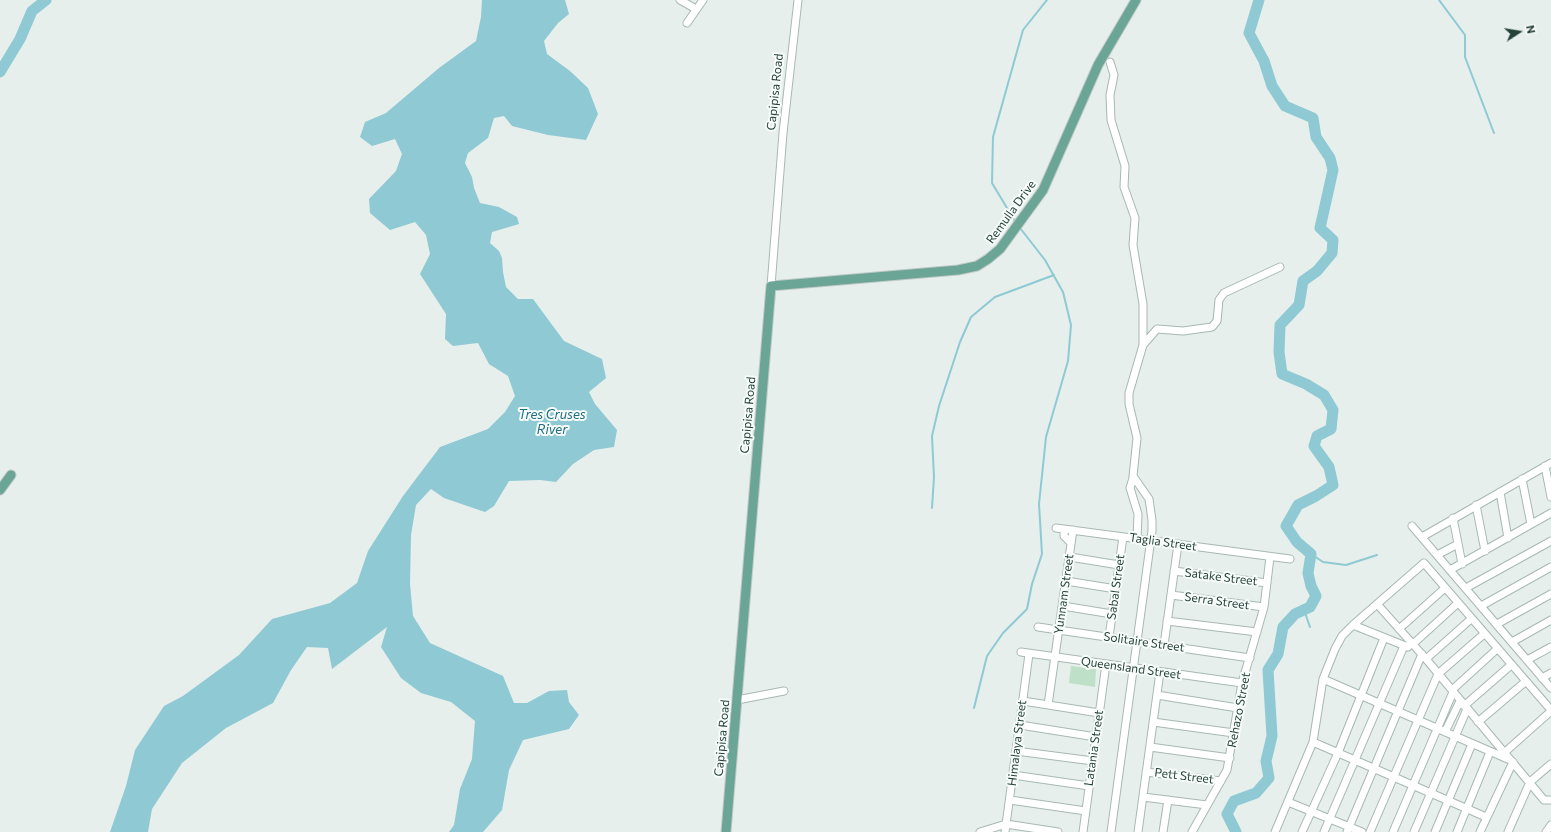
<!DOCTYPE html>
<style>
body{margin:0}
#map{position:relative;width:1551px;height:832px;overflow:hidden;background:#e6efeb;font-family:Commissioner,sans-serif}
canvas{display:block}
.north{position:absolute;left:1499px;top:12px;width:40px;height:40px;-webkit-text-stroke:3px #f7fbf9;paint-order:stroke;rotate:78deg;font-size:11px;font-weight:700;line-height:16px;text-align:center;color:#24423a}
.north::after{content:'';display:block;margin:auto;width:14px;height:18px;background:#24423a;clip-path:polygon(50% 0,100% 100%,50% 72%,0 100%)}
</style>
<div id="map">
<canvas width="1551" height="832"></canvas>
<div class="north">N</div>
</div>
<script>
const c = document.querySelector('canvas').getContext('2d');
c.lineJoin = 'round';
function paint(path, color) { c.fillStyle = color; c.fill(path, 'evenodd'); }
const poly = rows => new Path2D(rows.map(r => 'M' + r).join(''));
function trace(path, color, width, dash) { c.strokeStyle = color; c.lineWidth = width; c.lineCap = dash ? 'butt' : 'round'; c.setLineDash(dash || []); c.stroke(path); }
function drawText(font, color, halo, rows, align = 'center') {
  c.font = font + ' Commissioner,sans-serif'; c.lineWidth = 4; c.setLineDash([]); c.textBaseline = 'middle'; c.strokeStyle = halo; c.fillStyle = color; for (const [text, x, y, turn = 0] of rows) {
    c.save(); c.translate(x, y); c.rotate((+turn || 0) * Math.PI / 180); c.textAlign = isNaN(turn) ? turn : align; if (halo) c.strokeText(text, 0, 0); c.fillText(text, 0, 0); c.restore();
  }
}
const green = poly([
 [1071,666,1096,669,1095,687,1069,683]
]);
const water = poly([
 [482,0,565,0,569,14,558,23,544,41,547,54,570,71,588,88,598,114,586,140,548,135,512,126,504,116,494,118,488,138,468,153,465,163,472,177,474,188,480,203,499,207,517,217,519,224,492,232,490,243,499,251,502,258,503,272,506,287,518,299,533,299,564,341,602,359,606,378,589,392,595,404,617,430,614,447,594,450,573,464,556,482,540,480,509,481,494,506,485,512,444,498,431,489,416,505,411,535,410,584,413,616,430,643,503,676,514,703,527,703,549,691,567,690,569,702,579,715,569,729,523,740,509,770,502,810,483,832,449,832,454,825,460,789,472,759,475,721,451,702,421,693,401,678,381,647,387,627,332,669,328,648,307,647,291,670,273,703,226,728,182,763,152,809,148,832,110,832,126,786,135,750,164,706,183,696,239,655,272,619,330,603,357,583,368,551,403,496,440,447,488,429,505,412,515,396,508,376,489,364,478,343,453,346,445,339,446,314,420,274,430,254,426,235,415,222,390,230,370,213,369,199,396,171,402,154,395,139,372,146,360,137,365,122,386,113,439,68,476,41,481,17]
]);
const stream = poly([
 [1439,0,1465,35,1465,57,1494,133],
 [1016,223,992,183,993,137,1023,30,1047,0],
 [932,508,934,477,932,436,939,406,960,342,971,317,995,297,1054,275],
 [1311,554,1323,562,1346,565,1377,555],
 [1304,610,1310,627],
 [974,708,987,656,1003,633,1027,609,1032,584,1042,554,1039,504,1046,437,1068,361,1071,325,1063,292,1045,260,1020,228]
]);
const river = poly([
 [0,72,20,39,32,11,46,0],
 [1236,832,1227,814,1234,801,1256,793,1269,778,1266,761,1272,736,1268,670,1278,654,1283,627,1295,614,1310,607,1316,596,1311,586,1308,573,1311,554,1297,542,1286,526,1298,505,1316,496,1333,485,1329,467,1314,446,1317,436,1331,429,1333,410,1324,395,1306,384,1282,374,1279,352,1280,325,1299,305,1303,281,1317,271,1332,253,1333,240,1320,228,1333,170,1330,158,1316,137,1313,118,1285,106,1272,86,1264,61,1249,33,1259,0]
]);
const minor = poly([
 [680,0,696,9],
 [687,23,703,0],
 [1110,62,1114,75,1110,95,1111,120,1125,166,1124,187,1135,218,1133,245,1143,304,1143,345,1129,393,1129,404,1137,438,1133,476,1149,499,1152,520,1152,531,1111,832],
 [771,286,783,133,798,0],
 [1143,345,1157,329,1183,331,1212,327,1217,321,1219,300,1224,293,1280,267],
 [1545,466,1551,497],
 [1133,478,1130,488,1138,514,1137,539],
 [1522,479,1531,524],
 [1500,492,1508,538],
 [1476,505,1485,551],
 [1453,518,1462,564],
 [1412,526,1551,688],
 [1056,528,1290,559],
 [1064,529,1064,536,1071,543],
 [1422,537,1551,463],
 [1437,555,1458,544],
 [1070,557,1119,565],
 [1450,570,1551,513],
 [1174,571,1267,583],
 [1066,581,1116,589],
 [1466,588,1551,541],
 [1171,595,1264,607],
 [1377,604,1426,659,1544,800,1551,800],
 [1063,606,1112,614],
 [1481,606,1551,567],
 [1167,621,1257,632],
 [1497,624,1551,594],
 [1353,625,1408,647],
 [1038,627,1250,658],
 [1399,629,1445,588],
 [1109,637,1123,537],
 [1512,642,1551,620],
 [1413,644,1458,603],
 [1164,645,1178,544],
 [1021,652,1242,683],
 [1426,659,1471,619],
 [1527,660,1551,647],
 [1542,678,1551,673],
 [1323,679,1508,759],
 [1452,690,1497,649],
 [1157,695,1238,708],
 [737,700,784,691],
 [1023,701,1099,713],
 [1048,705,1073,530],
 [1464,706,1511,665],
 [1153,722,1234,733],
 [1478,722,1525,682],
 [1020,725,1096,737],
 [1445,732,1460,701],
 [1313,742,1486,817],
 [1150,747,1230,758],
 [1016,751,1093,761],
 [1504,753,1551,711],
 [1146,772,1221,781],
 [1013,775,1089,786],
 [1143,797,1207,805],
 [1010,800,1086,811],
 [1288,802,1362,832],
 [980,832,1006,824,1058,832],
 [1005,832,1029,654],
 [1083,832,1106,664],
 [1138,832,1160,672],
 [1163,832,1168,800],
 [1192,832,1227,770,1242,683,1264,607,1270,557],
 [1275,832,1313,742,1323,679,1335,649,1342,636,1353,625,1424,563,1551,710],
 [1302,832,1338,753,1384,638],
 [1324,832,1404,646],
 [1347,832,1422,654],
 [1370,832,1438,674,1484,634],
 [1393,832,1453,692],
 [1414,832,1467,709],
 [1435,832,1472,744],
 [1457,832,1490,752],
 [1480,832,1513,762],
 [1508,832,1530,782,1551,764],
 [1546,832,1551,825]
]);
const major = poly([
 [0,490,11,475],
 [726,832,771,286,958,270,977,266,988,259,1000,249,1043,190,1098,65,1136,0]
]);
const streetNames = [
 ["Capipisa Road",775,92,-84],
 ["Remulla Drive",1011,212,-54],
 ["Capipisa Road",748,415,-85],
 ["Taglia Street",1163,542,8],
 ["Satake Street",1221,577,7],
 ["Sabal Street",1116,587,-82],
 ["Yunnam Street",1064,594,-82],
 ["Serra Street",1217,601,8],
 ["Solitaire Street",1144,642,8],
 ["Queensland Street",1131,668,8],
 ["Rehazo Street",1239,710,-79],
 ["Capipisa Road",722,738,-85],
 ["Himalaya Street",1017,743,-83],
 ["Latania Street",1094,748,-82],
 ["Pett Street",1184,776,7]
];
const waterNames = [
 ["Tres Cruses",552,415],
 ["River",552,430]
];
paint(green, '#bfe0c8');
paint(water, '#8ec9d4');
trace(stream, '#8ec9d4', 2);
trace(river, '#8ec9d4', 11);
trace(minor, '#a8b8b2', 9);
trace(major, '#c2cac8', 11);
trace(minor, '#fff', 7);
trace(major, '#6aa596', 9);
drawText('12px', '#24423a', '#f7fbf9', streetNames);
drawText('italic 13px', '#1c6f80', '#f7fbf9', waterNames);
</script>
